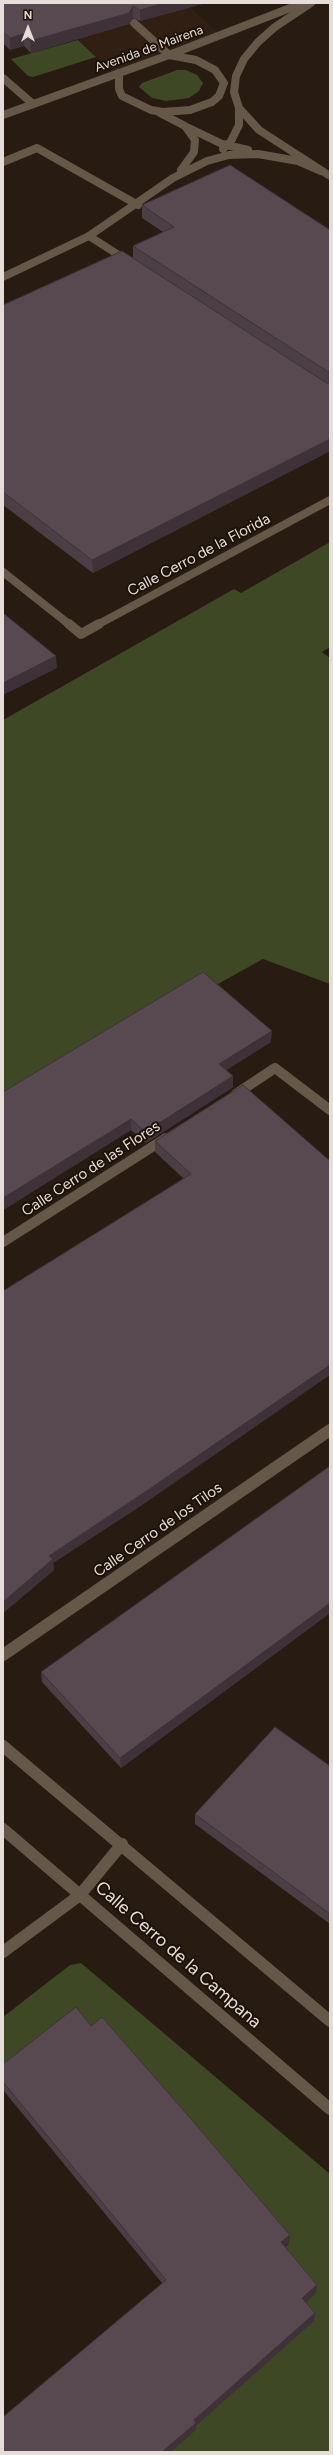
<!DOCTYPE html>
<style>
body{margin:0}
#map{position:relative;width:333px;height:2455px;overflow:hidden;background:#271b12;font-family:Figtree,sans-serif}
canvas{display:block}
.frame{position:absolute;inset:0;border:4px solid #e5ddd7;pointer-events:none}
.north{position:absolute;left:8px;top:8px;width:40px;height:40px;-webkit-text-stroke:3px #1d1209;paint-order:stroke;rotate:0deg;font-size:11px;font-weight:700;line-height:16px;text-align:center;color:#e5ddd7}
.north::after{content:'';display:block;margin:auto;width:14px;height:18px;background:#e5ddd7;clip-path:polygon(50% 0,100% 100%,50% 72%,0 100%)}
</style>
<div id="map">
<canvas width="333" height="2455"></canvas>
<div class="frame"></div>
<div class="north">N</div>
</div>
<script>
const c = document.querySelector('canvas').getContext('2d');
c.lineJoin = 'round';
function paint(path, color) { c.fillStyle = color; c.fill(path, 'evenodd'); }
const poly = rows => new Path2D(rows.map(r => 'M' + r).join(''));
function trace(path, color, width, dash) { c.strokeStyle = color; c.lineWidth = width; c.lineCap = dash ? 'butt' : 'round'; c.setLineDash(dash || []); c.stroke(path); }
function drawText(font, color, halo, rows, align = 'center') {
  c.font = font + ' Figtree,sans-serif'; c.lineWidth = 4; c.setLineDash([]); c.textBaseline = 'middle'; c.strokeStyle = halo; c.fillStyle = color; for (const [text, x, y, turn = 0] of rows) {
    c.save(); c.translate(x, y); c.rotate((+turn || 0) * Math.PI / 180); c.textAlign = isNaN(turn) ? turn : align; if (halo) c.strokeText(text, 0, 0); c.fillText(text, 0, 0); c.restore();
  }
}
const built = poly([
 [39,3,185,3,221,35,116,74]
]);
const green = poly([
 [78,40,96,57,33,77,28,76,11,59],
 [177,70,186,70,197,75,203,83,199,91,189,98,166,101,152,98,139,87,142,83],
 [330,542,330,647,322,652,330,658,330,984,263,959,3,1103,3,720,234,589,241,593],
 [81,1963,330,2174,330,2452,171,2452,186,2417,316,2293,280,2250,289,2244,9,2069,3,2061,3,2017,70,1965]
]);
const service = poly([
 [134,23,169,55]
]);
const minorFar2 = poly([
 [311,3,275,27,258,42,244,59,236,76,234,92,239,108,259,130,330,176],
 [119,73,119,89,122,96,151,110,163,112,190,110,212,102,219,96,224,83,215,70,196,60,169,55],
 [3,78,33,104],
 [160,113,185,126,195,140,194,152,181,170],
 [189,128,222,144,248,150],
 [223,149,231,141,239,125,239,108],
 [3,162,37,148,138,205],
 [89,236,128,261],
 [3,277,89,236,173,178,207,161,229,155,258,154,298,161,321,171],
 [3,572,70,625],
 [97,625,330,500]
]);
const minorFar1 = poly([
 [69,624,81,634,99,624],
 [236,1094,275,1068,330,1110],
 [3,1242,166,1138]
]);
const minor = poly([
 [3,1655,330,1430],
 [3,1746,330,2021],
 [3,1829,330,2109],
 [3,1952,80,1895,122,1844]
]);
const tertiary = poly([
 [3,115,169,55,303,3]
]);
const wall = poly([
 [3,3,206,3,140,21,133,18,129,24,31,53,24,46,10,50,3,43],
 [142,205,330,230,330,451,93,573,3,505,3,305,133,258,133,246,163,232,142,218],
 [271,1042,226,1070,233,1076,233,1087,146,1143,131,1130,3,1210,3,1092],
 [243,1085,148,1501,53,1563,54,1570,3,1613,184,1179,155,1152,155,1141],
 [330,1466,330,1613,121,1768,42,1682,41,1672],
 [330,1766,330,1924,195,1824,195,1814],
 [91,2026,289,2243,285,2246,316,2293,306,2302,315,2313,314,2321,196,2426,196,2430,162,2283,3,2090,3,2064]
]);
const shadedWall = poly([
 [164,3,206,3,140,21,140,10],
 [133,6,133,18,129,24,31,53,30,41],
 [23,34,24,46,10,50,10,38],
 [330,439,330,451,93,573,92,560],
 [56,656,57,668,3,695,3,683],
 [272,1031,271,1042,219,1075,219,1064],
 [233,1076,233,1087,146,1143,145,1132],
 [131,1119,131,1130,3,1210,3,1198],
 [330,1365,330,1375,148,1501,53,1563,54,1570,3,1613,3,1602,49,1556],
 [330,1603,330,1613,121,1768,120,1758],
 [290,2235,289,2243,280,2250,281,2242],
 [317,2285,316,2293,301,2306,302,2298],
 [315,2313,314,2321,196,2426,196,2430,171,2452,162,2452,194,2420]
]);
const building = poly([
 [3,3,164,3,140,10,133,6,129,13,30,41,23,34,10,38,3,32,3,3],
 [230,165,330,230,330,373,133,246,174,227,142,205,230,165],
 [122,251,328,384,330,384,330,439,92,560,3,492,3,305,122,251],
 [3,613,56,656,3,683,3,613],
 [203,972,272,1031,219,1064,233,1076,145,1132,131,1119,3,1198,3,1092,203,972],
 [243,1085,330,1161,330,1365,148,1490,49,1556,53,1559,3,1602,3,1291,191,1174,155,1141,243,1085],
 [330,1466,330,1603,120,1758,41,1672,330,1466],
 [275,1727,330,1766,330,1914,195,1814,275,1727],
 [76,2007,91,2026,102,2017,191,2119,290,2235,281,2242,317,2285,302,2298,315,2313,194,2420,196,2423,162,2452,3,2452,3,2417,166,2280,3,2082,3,2064,76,2007]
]);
const farStreetnames = [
 ["Avenida de Mairena",149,49,-20]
];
const streetNames = [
 ["Calle Cerro de la Florida",199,555,-28],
 ["Calle Cerro de las Flores",91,1169,-33],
 ["Calle Cerro de los Tilos",158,1530,-35]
];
const nearStreetnames = [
 ["Calle Cerro de la Campana",178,1955,41]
];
paint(built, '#311f13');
paint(green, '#3f4825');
trace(service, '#655848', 8);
trace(minorFar2, '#655848', 8);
trace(minorFar1, '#655848', 10);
trace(minor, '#655848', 12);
trace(tertiary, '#655848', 8);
paint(wall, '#4c3e45');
paint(shadedWall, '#3e3238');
paint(building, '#584850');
trace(building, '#3e3238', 1);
drawText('13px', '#e5ddd7', '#1d1209', farStreetnames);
drawText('15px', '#e5ddd7', '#1d1209', streetNames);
drawText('18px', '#e5ddd7', '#1d1209', nearStreetnames);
</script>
